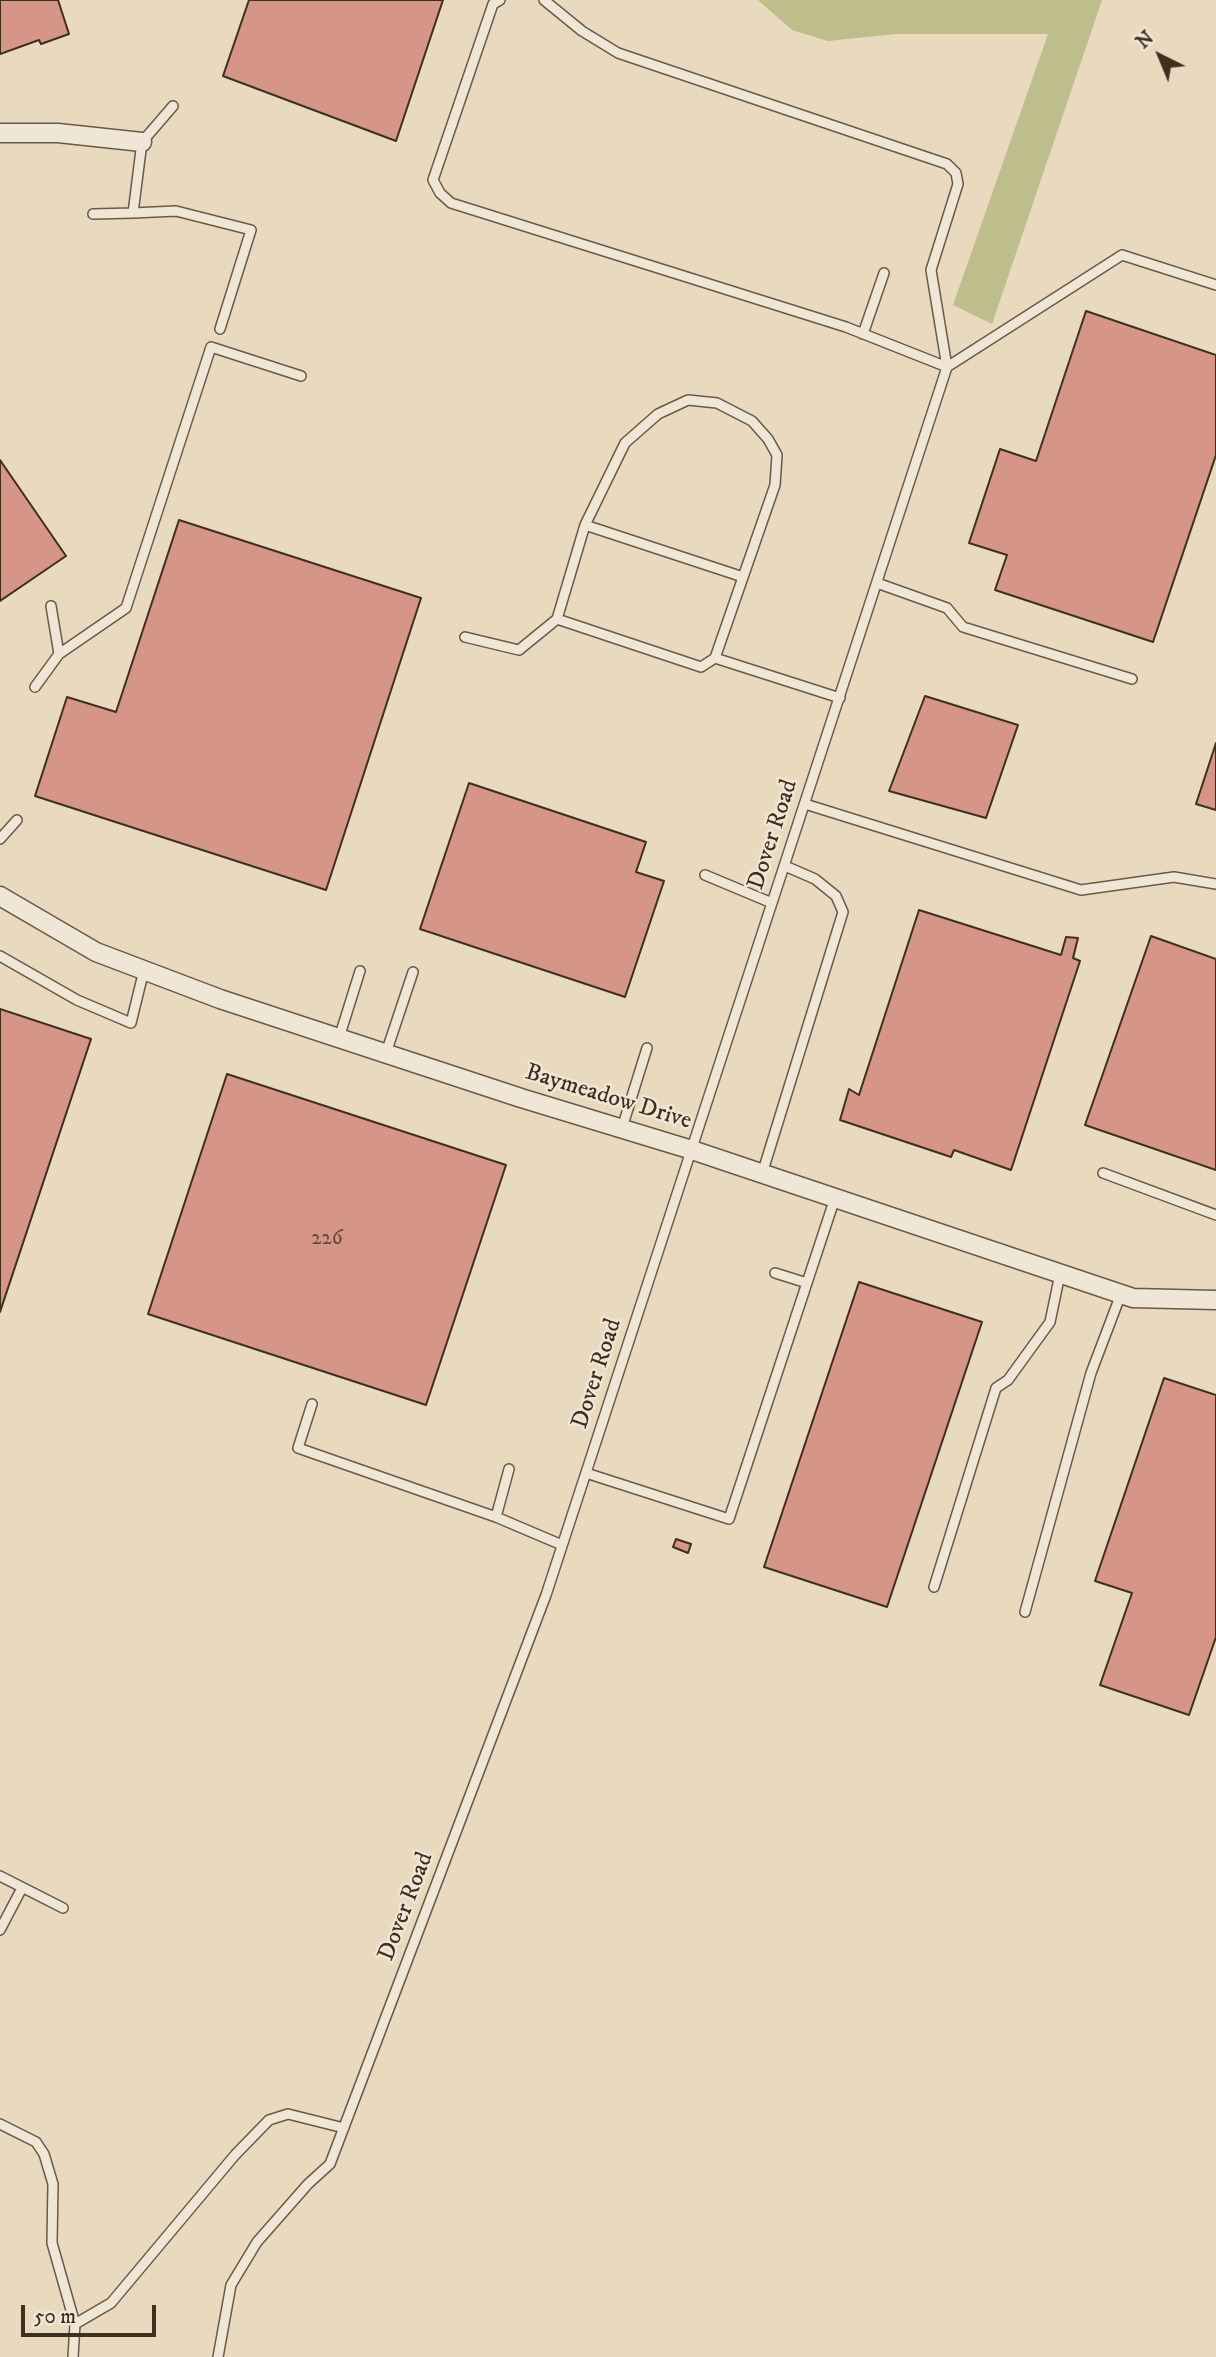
<!DOCTYPE html>
<style>
body{margin:0}
#map{position:relative;width:1216px;height:2357px;overflow:hidden;background:#e8d9bf;font-family:"IM FELL DW Pica",serif}
canvas{display:block}
.north{position:absolute;left:1125px;top:21px;width:70px;height:70px;-webkit-text-stroke:5px #f0e6d5;paint-order:stroke;rotate:317deg;font-size:19px;font-weight:700;line-height:28px;text-align:center;color:#3e2f1f}
.north::after{content:'';display:block;margin:auto;width:24px;height:32px;background:#3e2f1f;clip-path:polygon(50% 0,100% 100%,50% 72%,0 100%)}
.scale{position:absolute;left:21px;top:2305px;width:135px;height:32px;box-sizing:border-box;border:4px solid #3e2f1f;border-top:0;padding-left:9px;font-size:21px;line-height:24px;white-space:nowrap;color:#3e2f1f;-webkit-text-stroke:5px #f0e6d5;paint-order:stroke}
</style>
<div id="map">
<canvas width="1216" height="2357"></canvas>
<div class="north">N</div>
<div class="scale">50 m</div>
</div>
<script>
const c = document.querySelector('canvas').getContext('2d');
c.lineJoin = 'round';
function paint(path, color) { c.fillStyle = color; c.fill(path, 'evenodd'); }
const poly = rows => new Path2D(rows.map(r => 'M' + r).join(''));
function trace(path, color, width, dash) { c.strokeStyle = color; c.lineWidth = width; c.lineCap = dash ? 'butt' : 'round'; c.setLineDash(dash || []); c.stroke(path); }
function drawText(font, color, halo, rows, align = 'center') {
  c.font = font + ' "IM FELL DW Pica",serif'; c.lineWidth = 5; c.setLineDash([]); c.textBaseline = 'middle'; c.strokeStyle = halo; c.fillStyle = color; for (const [text, x, y, turn = 0] of rows) {
    c.save(); c.translate(x, y); c.rotate((+turn || 0) * Math.PI / 180); c.textAlign = isNaN(turn) ? turn : align; if (halo) c.strokeText(text, 0, 0); c.fillText(text, 0, 0); c.restore();
  }
}
const green = poly([
 [758,0,1102,0,992,324,953,305,1048,34,896,34,828,41,792,30]
]);
const building = poly([
 [0,0,58,0,69,34,41,44,39,40,0,54,0,0],
 [249,0,443,0,396,141,223,76,249,0],
 [1086,311,1216,355,1216,455,1153,642,995,590,1007,555,969,543,1000,449,1036,461,1086,311],
 [0,460,66,556,0,601,0,460],
 [179,520,421,598,326,890,35,796,67,697,116,712,179,520],
 [925,696,1018,725,986,818,889,791,925,696],
 [1216,743,1216,810,1196,804,1216,743],
 [469,783,646,842,636,872,664,881,625,997,420,929,469,783],
 [919,910,1061,955,1066,937,1078,938,1073,958,1080,961,1011,1170,954,1150,951,1157,840,1120,849,1089,859,1095,919,910],
 [1151,936,1216,959,1216,1170,1085,1125,1151,936],
 [0,1009,91,1039,0,1312,0,1009],
 [227,1074,506,1165,426,1405,148,1314,227,1074],
 [859,1282,982,1322,887,1607,764,1567,859,1282],
 [1164,1378,1216,1395,1216,1637,1189,1715,1100,1685,1132,1593,1095,1581,1164,1378],
 [676,1539,691,1544,688,1553,673,1547,676,1539]
]);
const lane = poly([
 [500,0,493,4,433,180,440,193,451,203,846,327,947,367],
 [173,106,142,142,133,213,176,211,251,230,220,329],
 [93,214,133,213],
 [863,334,884,273],
 [947,367,1122,255,1216,285],
 [585,525,743,577],
 [877,583,947,608,963,627,1132,679],
 [557,619,585,525,625,443,658,414,688,400,717,403,752,421,768,439,777,455,775,485,715,658],
 [465,637,519,650,557,619,701,667,715,658,840,698],
 [59,654,126,608,211,347,301,376],
 [35,687,59,654,51,606],
 [805,804,1081,890,1174,877,1216,884],
 [0,839,17,820],
 [705,875,772,903],
 [0,956,77,1000,131,1023,144,970],
 [339,1038,360,971],
 [386,1053,413,972],
 [622,1128,647,1048],
 [1103,1173,1216,1215],
 [762,1174,843,912,836,896,815,879,785,866],
 [775,1273,807,1283],
 [312,1404,298,1448,496,1517],
 [509,1469,496,1517,562,1545],
 [586,1473,729,1519,835,1198],
 [934,1587,996,1388,1008,1380,1050,1322,1060,1274],
 [1025,1612,1091,1373,1121,1294],
 [0,1876,63,1908],
 [0,1930,22,1888],
 [0,2124,36,2142,44,2154,53,2184,52,2243,75,2324,73,2357],
 [75,2324,111,2303,235,2155,269,2120,288,2114,344,2128],
 [218,2357,231,2285,257,2242,308,2184,330,2164,546,1595,947,367,931,270,958,184,956,173,947,164,618,53,582,31,544,0]
]);
const street = poly([
 [0,133,58,133,142,142],
 [0,896,96,952,220,999,521,1098,692,1150,1133,1298,1216,1300]
]);
const numberNames = [
 ["226",327,1240]
];
const streetNames = [
 ["Dover Road",774,835,-72],
 ["Baymeadow Drive",608,1098,17],
 ["Dover Road",598,1374,-72],
 ["Dover Road",407,1907,-69]
];
paint(green, '#bebd8c');
paint(building, '#d59687');
trace(building, '#3e2f1f', 2);
trace(lane, '#685a47', 12);
trace(street, '#685a47', 21);
trace(lane, '#f0e6d5', 9);
trace(street, '#f0e6d5', 18);
drawText('21px', '#644939', null, numberNames);
drawText('24px', '#3e2f1f', '#f0e6d5', streetNames);
</script>
